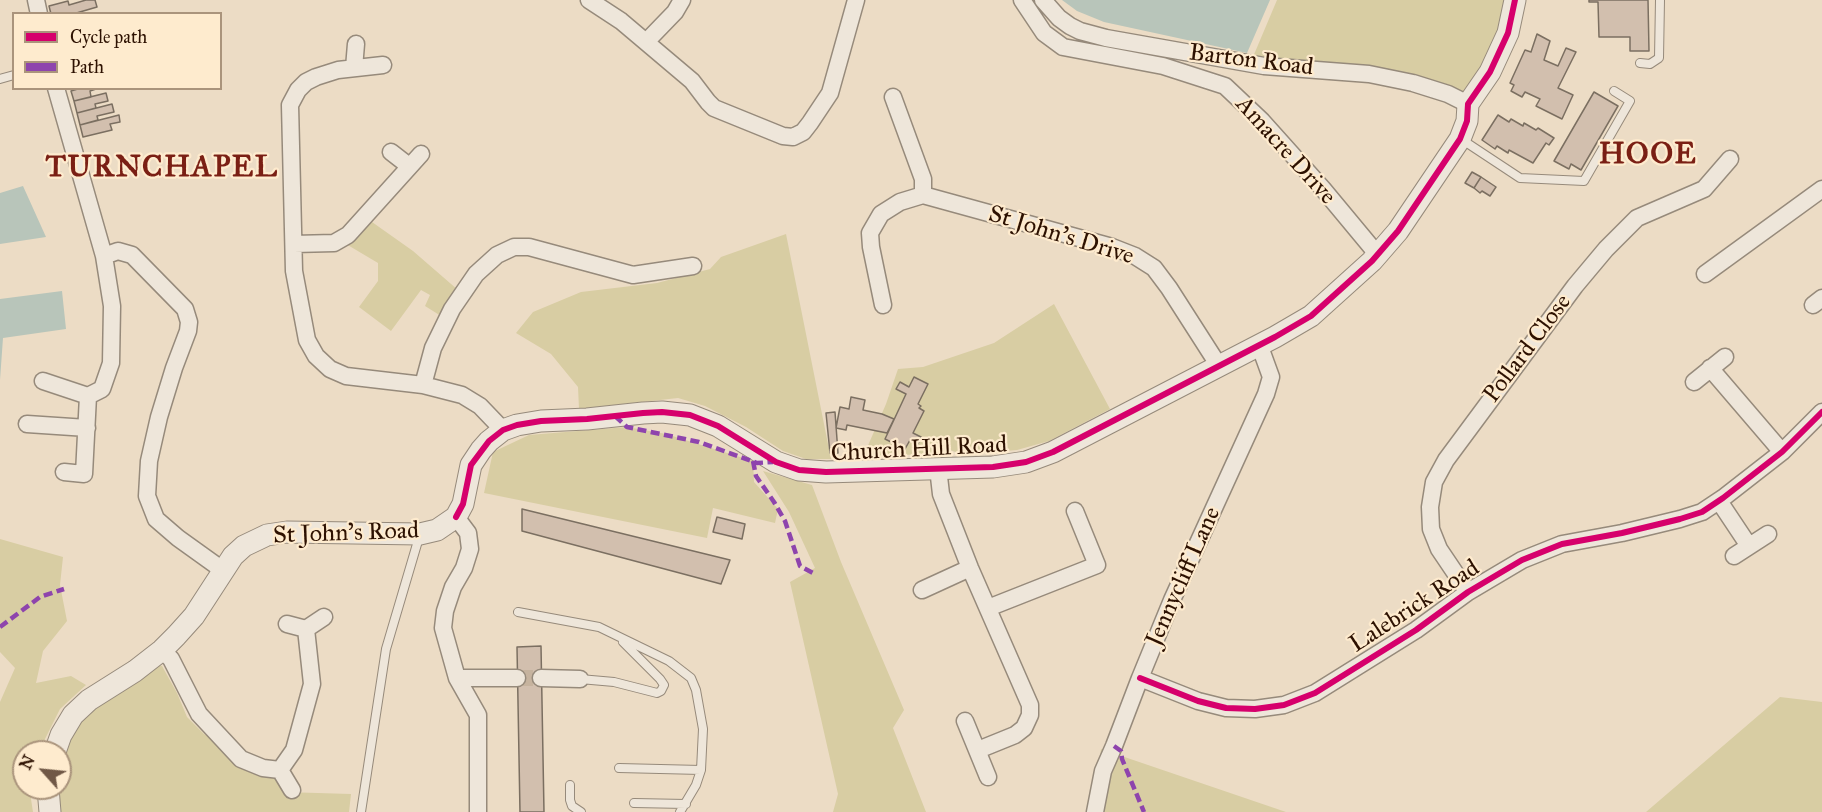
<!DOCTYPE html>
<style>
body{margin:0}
#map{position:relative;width:1822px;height:812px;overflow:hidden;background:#ecdcc5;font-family:"IM FELL Great Primer",serif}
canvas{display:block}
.legend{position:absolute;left:12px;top:12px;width:210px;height:78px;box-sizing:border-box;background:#feebce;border:2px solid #aa947c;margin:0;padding:8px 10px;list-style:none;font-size:18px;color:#2d1101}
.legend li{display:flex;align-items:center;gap:12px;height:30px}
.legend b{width:30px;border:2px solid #aa947c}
.north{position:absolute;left:12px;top:740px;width:60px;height:60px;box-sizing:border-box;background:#feebce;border:2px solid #aa947c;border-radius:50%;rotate:297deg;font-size:16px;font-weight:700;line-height:24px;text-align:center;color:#2d1101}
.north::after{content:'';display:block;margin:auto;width:21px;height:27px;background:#705846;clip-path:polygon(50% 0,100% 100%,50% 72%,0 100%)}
</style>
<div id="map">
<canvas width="1822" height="812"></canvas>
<ul class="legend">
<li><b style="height:8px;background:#d6006c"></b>Cycle path</li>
<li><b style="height:8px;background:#8e44ad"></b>Path</li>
</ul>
<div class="north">N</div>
</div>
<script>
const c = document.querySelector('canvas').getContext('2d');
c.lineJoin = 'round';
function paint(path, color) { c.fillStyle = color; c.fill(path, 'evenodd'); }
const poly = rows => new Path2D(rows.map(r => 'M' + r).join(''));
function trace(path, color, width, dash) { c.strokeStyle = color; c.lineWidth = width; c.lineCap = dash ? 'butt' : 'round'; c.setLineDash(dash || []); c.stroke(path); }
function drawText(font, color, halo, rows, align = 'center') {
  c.font = font + ' "IM FELL Great Primer",serif'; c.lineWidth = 4.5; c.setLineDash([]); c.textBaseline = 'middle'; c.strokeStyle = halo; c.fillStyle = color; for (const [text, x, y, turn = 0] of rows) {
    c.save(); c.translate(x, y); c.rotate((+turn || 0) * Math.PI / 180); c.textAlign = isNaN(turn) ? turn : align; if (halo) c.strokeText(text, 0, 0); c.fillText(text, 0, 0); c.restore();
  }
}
const green = poly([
 [1277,0,1515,0,1468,104,1448,94,1250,64],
 [372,222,413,251,458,290,441,316,425,306,430,295,421,290,391,331,359,307,378,281,378,263,346,244,357,237],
 [786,234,831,459,806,459,783,451,746,427,705,406,678,398,579,409,578,387,551,354,516,333,533,312,581,292,657,283,710,269,721,257],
 [1054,304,1110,409,1049,441,1017,450,963,455,945,448,941,457,925,454,863,457,886,404,898,369,923,367,994,343],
 [627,427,666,434,753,461,754,482,778,509,775,523,713,508,707,538,484,493,493,452,529,435],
 [763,471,812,485,841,562,904,710,893,728,926,812,833,812,838,794,790,582,815,568,789,512],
 [0,539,63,557,60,585,67,621,43,651,36,683,71,676,86,685,60,709,43,743,41,752,24,752,24,788,34,788,31,799,33,812,0,812,0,702,15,668,0,652],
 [154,665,162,666,177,693,187,717,204,734,272,775,284,792,351,794,349,812,58,812,57,788,60,788,60,761,81,716],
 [1780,697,1822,702,1822,812,1646,812],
 [1101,749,1286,812,1092,812]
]);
const water = poly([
 [1062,0,1270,0,1247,53,1104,22,1077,11],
 [23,186,46,237,0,244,0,193],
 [62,291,66,329,3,338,0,380,0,299]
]);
const building = poly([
 [86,0,95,0,97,7,73,14,51,14,49,6,68,1,69,5,86,0],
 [1589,0,1648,0,1649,51,1630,51,1630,37,1599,37,1598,2,1589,2,1589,0],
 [1537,34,1550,41,1544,60,1558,66,1566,48,1576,52,1558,88,1573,95,1562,119,1536,106,1540,99,1525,92,1522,97,1511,91,1514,85,1510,83,1525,50,1531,52,1537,34],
 [81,88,99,88,90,91,91,97,74,101,71,91,81,88],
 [1594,92,1618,106,1581,170,1571,164,1569,169,1554,161,1594,92],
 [106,93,108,101,95,104,96,108,77,113,74,101,106,93],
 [112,104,114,112,97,116,98,120,80,125,77,113,112,104],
 [119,115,120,122,110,124,112,130,83,137,80,125,119,115],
 [1498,115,1509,122,1511,119,1523,126,1524,123,1536,130,1538,128,1554,138,1549,145,1546,143,1533,163,1509,150,1508,153,1497,146,1495,149,1482,140,1498,115],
 [1472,172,1481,177,1474,188,1465,183,1472,172],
 [1481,177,1496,187,1490,196,1482,191,1480,193,1474,188,1481,177],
 [914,377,928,384,918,404,921,406,919,408,924,411,913,433,921,437,918,444,910,440,905,449,885,439,906,394,896,389,900,382,909,387,914,377],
 [851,397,865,400,863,410,882,414,894,419,887,433,847,425,846,430,836,428,840,407,849,409,851,397],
 [835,412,838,453,830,453,826,413,835,412],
 [522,509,730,560,721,584,522,531,522,509],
 [717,517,745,524,742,539,713,532,717,517],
 [541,646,544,812,520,812,517,647,541,646]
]);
const minorTunnel = poly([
 [517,678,541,678]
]);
const service = poly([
 [1640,63,1650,64,1659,58,1660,0],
 [0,79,14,75],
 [1461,139,1520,178,1584,181,1630,101,1614,91],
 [518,612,599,627,669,661,691,678,696,690,703,729,701,770,696,785,680,812],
 [580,679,614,682,657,693,661,691,664,685,660,679,623,642],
 [619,768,701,770],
 [570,785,570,800,572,806,581,812],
 [634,803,686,804],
 [361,812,386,649,420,534]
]);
const minor = poly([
 [36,0,39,14],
 [589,0,621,21,692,81,708,102,714,108,783,136,793,137,803,132,810,123,830,93,856,0],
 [1022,0,1044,33,1063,47,1163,66,1225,86,1262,121,1323,189,1377,254],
 [1043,0,1059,18,1070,26,1080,31,1106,38,1264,66,1369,74,1413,83,1448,94,1468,104],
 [646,42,675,12,682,0],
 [383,65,338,70,316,77,306,82,298,90,290,105,294,271,307,340,316,356,330,369,346,376,423,385,462,395,480,406,503,430],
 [354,68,356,44],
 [56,88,104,256,112,306,111,363,102,389,88,396,84,474,64,472],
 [893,97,923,179,923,195],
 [391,152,409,166],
 [294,244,334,243,348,235,421,154],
 [104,256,118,251,132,255,185,309,189,322,188,331,174,368,159,417,149,461,147,496,156,519,178,538,224,571],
 [1705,274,1822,189],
 [883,305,871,247,870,233,881,214,900,202,923,195,1112,247,1135,256,1154,268,1169,288,1219,366],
 [1813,305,1822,298],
 [1710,368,1782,452],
 [43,381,88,396],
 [1694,382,1725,357],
 [423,385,433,348,452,309,476,274,497,255,514,247,529,247,633,275,693,266],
 [27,424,87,428],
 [938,468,941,494,970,568,1030,705,1030,715,1024,728,1015,735,978,750],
 [1719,501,1749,546],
 [456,517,468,533,470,549,464,568,453,587,445,611,443,628,457,678,478,715,478,812],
 [1734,556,1768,534],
 [922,590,970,568],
 [1468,592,1439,549,1431,529,1430,507,1434,482,1446,460,1575,286,1606,249,1637,218,1704,189,1730,159],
 [988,608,1097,565,1075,511],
 [306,629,324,617],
 [162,650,171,659,199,714,241,759,263,768,280,770,294,750,312,684,306,629,287,624],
 [457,678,517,678],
 [541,678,580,679],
 [1140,678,1198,701,1226,708,1255,709,1284,705,1315,693,1416,630,1468,592,1522,560,1562,544,1622,533,1680,519,1702,512,1723,498,1782,452,1822,412],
 [965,721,988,777],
 [280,770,292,790],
 [1095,812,1103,771,1114,746,1140,678,1172,600,1266,394,1271,377,1259,344]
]);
const tertiary = poly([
 [55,752,61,735,73,715,89,700,135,671,162,650,176,636,194,616,233,556,244,546,267,535,287,532,420,534,437,530,456,517,463,504,471,465,481,450,489,441,503,430,517,425,541,421,587,419,643,413,662,412,690,415,718,426,776,462,799,470,826,472,993,467,1026,462,1053,452,1275,337,1311,316,1372,261,1398,231,1460,139,1467,121,1468,104,1490,72,1508,33,1515,0],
 [48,788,50,812]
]);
const quiet = poly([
 [615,416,627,427,699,442,757,463,773,462],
 [753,461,756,476,774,502,785,521,800,566,813,573],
 [0,627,40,597,64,589],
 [1114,746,1121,751,1122,759,1144,812]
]);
const cycleway = poly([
 [456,517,463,504,471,465,489,441,503,430,517,425,541,421,587,419,643,413,662,412,690,415,718,426,776,462,799,470,826,472,993,467,1026,462,1053,452,1275,337,1311,316,1372,261,1398,231,1460,139,1467,121,1468,104,1490,72,1508,33,1515,0],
 [1140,678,1198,701,1226,708,1255,709,1284,705,1315,693,1416,630,1468,592,1522,560,1562,544,1622,533,1680,519,1702,512,1723,498,1782,452,1822,412]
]);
const streetNames = [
 ["Barton Road",1251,61,7],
 ["Amacre Drive",1285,151,48],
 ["St John's Drive",1061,236,17],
 ["Pollard Close",1528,349,-53],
 ["Church Hill Road",919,450,-3],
 ["St John's Road",346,534,-2],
 ["Jennycliff Lane",1184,577,-66],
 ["Lalebrick Road",1415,607,-33]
];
const districtNames = [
 ["HOOE",1648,156],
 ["TURNCHAPEL",162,169]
];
paint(green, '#d8cda3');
paint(water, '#b8c5ba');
paint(building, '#d2bfae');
trace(building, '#7b6f61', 1.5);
trace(minorTunnel, '#c6b39e', 16, [16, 8]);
trace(service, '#968a7b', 10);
trace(minor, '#968a7b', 19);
trace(tertiary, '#968a7b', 23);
trace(service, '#eee6da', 8);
trace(minor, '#eee6da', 16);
trace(tertiary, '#eee6da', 21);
trace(quiet, '#8e44ad', 4.5, [9, 4.5]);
trace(cycleway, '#d6006c', 6);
drawText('24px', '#2d1101', '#feebce', streetNames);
c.letterSpacing = '1.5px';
drawText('bold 30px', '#7a1f14', '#feebce', districtNames);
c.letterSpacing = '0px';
</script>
